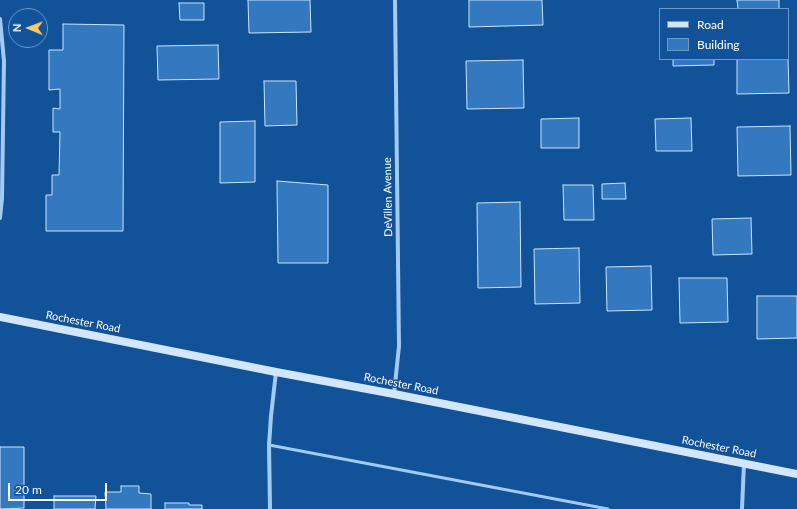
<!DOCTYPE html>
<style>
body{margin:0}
#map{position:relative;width:797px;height:509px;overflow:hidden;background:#115298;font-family:Lato,sans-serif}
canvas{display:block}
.legend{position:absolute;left:659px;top:8px;width:130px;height:52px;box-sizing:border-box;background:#115298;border:1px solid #7097c1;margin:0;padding:5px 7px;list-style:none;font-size:12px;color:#fff}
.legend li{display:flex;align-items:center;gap:8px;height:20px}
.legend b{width:20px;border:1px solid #7097c1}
.north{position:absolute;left:8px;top:8px;width:40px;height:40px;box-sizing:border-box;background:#115298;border:1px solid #7097c1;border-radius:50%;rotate:271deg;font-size:11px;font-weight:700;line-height:16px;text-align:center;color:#fff}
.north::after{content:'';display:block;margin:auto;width:14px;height:18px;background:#ffcb65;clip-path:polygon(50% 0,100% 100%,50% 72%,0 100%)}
.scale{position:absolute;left:8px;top:483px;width:99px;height:18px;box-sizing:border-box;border:2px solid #fff;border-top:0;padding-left:5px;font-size:12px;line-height:14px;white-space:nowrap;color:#fff;-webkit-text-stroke:3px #115298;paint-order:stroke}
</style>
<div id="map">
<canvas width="797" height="509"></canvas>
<ul class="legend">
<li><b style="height:5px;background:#d2e7fd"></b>Road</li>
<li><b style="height:11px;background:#3479bf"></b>Building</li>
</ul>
<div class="north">N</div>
<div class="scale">20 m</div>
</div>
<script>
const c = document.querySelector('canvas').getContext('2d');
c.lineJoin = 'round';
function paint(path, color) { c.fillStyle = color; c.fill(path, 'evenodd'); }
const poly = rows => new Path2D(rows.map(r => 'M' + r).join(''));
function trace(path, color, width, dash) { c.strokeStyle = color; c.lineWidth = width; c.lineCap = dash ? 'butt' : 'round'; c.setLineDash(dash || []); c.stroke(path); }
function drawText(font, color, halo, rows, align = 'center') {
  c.font = font + ' Lato,sans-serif'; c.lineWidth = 3; c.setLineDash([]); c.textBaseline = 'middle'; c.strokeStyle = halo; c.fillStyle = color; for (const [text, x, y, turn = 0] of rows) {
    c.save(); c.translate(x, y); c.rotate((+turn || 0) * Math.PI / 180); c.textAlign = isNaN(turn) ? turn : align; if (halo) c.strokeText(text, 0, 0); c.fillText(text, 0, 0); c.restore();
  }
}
const building = poly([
 [248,0,310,0,311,32,249,33,248,0],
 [469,0,542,0,543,25,469,27,469,0],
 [737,0,779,0,779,9,738,9,737,0],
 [179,3,204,3,204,20,180,20,179,3],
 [63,24,124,25,123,231,46,231,46,195,52,195,52,175,59,175,60,132,53,132,53,108,60,109,60,89,49,90,49,50,63,50,63,24],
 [218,45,219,79,158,80,157,46,218,45],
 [788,57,789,93,737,94,737,59,788,59,788,57],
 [673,59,714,59,714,65,673,66,673,59],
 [523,60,524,108,467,109,466,61,523,60],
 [264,81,296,81,297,125,265,126,264,81],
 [579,118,579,148,541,148,541,119,579,118],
 [691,118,692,151,656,151,655,119,691,118],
 [255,121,255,182,220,183,220,122,255,121],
 [790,126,791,175,738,176,737,127,790,126],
 [277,181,328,185,328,263,278,263,277,181],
 [625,183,626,199,602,199,602,184,625,183],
 [563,185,593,185,594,220,564,220,563,185],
 [520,202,521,287,478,288,477,203,520,202],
 [751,218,752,254,713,255,712,219,751,218],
 [579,248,580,303,535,304,534,249,579,248],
 [651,266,652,310,607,311,606,267,651,266],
 [679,278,727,278,728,322,680,323,679,278],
 [757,296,797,296,797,338,757,339,757,296],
 [0,447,24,447,24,508,0,509,0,447],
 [121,486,139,486,139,493,151,494,151,509,106,509,105,492,121,492,121,486],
 [54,496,96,496,95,509,54,509,54,496],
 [165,503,189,503,189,505,202,505,202,509,165,509,165,503]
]);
const lane = poly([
 [269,445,608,509]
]);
const street = poly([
 [0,19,4,61,2,198,0,218],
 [394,394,399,346,395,0],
 [270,509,269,445,271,416,276,372],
 [742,509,744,463]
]);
const secondary = poly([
 [0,317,276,372,394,394,797,474]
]);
const streetNames = [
 ["DeVillen Avenue",388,197,-91],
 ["Rochester Road",83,322,11],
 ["Rochester Road",401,384,11],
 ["Rochester Road",719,447,11]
];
paint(building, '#3479bf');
trace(building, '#cae4fe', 1);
trace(lane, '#a2cbf4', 3);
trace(street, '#a2cbf4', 4);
trace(secondary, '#d2e7fd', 8);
drawText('11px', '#fff', '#115298', streetNames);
</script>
